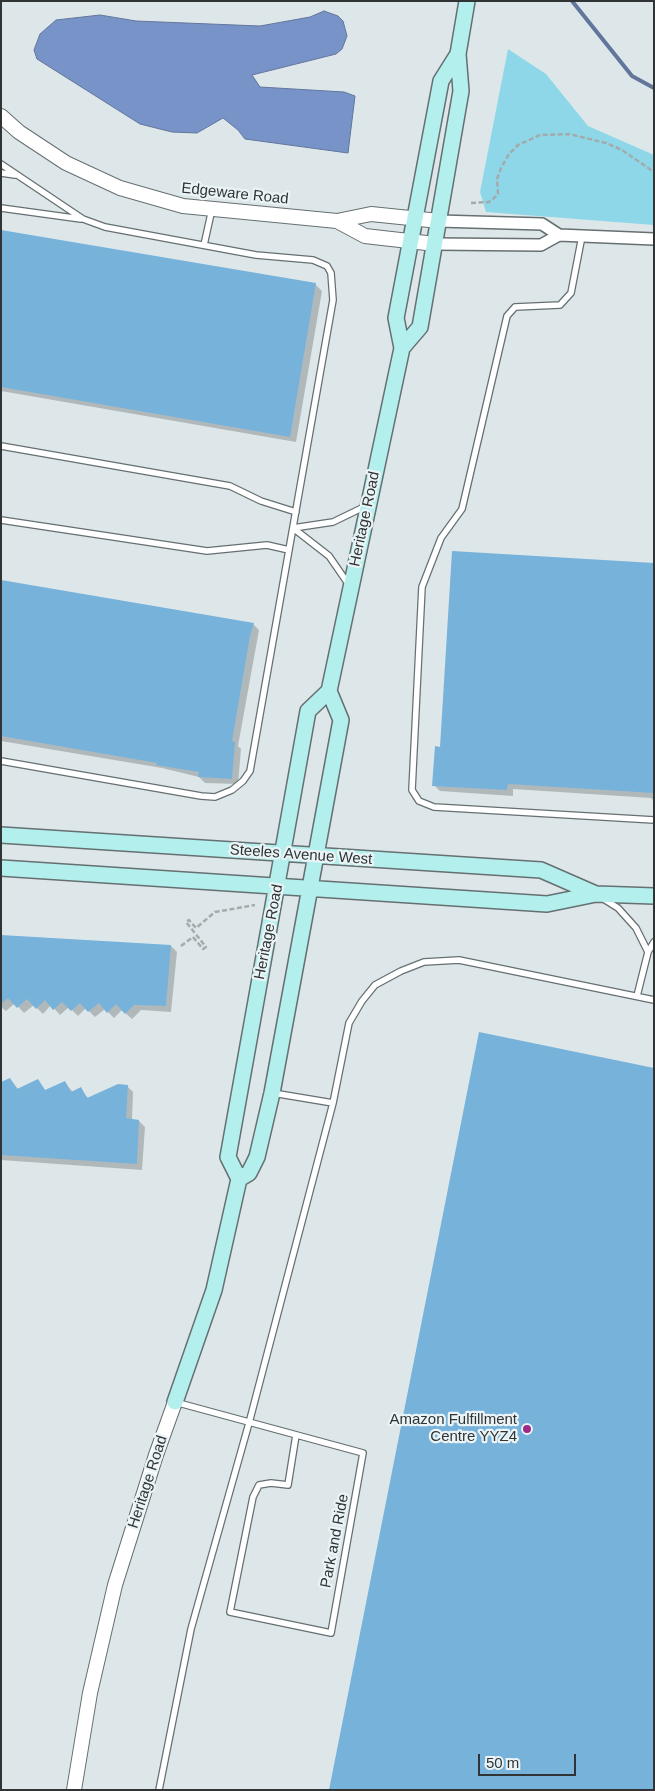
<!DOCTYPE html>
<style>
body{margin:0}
#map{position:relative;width:655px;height:1791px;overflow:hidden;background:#dde7e9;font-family:Helvetica,sans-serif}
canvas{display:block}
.frame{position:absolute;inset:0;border:2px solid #303435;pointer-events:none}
.scale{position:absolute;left:478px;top:1754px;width:98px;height:22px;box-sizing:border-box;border:2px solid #303435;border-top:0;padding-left:6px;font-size:15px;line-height:18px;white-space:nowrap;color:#303435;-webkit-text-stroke:4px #eaf4f7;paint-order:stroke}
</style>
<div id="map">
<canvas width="655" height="1791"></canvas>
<div class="frame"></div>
<div class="scale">50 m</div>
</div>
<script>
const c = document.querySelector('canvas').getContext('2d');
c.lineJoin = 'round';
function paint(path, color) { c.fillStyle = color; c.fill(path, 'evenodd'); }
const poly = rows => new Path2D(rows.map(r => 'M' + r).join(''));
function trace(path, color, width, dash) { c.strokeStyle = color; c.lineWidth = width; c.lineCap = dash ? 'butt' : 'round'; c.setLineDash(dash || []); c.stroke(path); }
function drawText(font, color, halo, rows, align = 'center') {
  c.font = font + ' Helvetica,sans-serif'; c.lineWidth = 4.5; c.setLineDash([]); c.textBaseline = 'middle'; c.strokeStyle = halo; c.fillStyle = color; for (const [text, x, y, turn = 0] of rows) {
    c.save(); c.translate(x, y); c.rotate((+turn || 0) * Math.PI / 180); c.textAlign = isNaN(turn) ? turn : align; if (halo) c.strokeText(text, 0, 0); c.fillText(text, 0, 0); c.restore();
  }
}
const green = poly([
 [508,49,546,74,588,126,654,155,654,225,486,212,480,192]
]);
const water = poly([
 [324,11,338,16,343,21,347,36,342,49,336,54,252,75,260,87,344,92,355,96,348,153,245,139,238,130,223,118,197,133,172,132,140,124,37,59,34,50,40,34,56,20,100,15,136,21,260,26,310,17,324,11]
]);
const shadow = poly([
 [1,231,316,285,322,291,296,442,1,391],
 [654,565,654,801,651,798,513,789,513,796,440,791,434,785,442,748],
 [1,581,253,624,259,630,238,746,241,749,238,784,205,783,199,777,162,768,1,741],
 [1,936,171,946,177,952,171,1012,141,1010,132,1019,122,1010,114,1018,105,1009,95,1017,86,1008,78,1016,69,1007,60,1015,51,1005,43,1014,34,1005,24,1013,15,1003,6,1011,1,1007],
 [10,1079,19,1090,38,1081,46,1091,64,1082,73,1092,80,1089,89,1099,127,1086,133,1092,132,1120,139,1121,145,1127,142,1170,1,1160,1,1083]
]);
const stream = poly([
 [572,1,632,76,654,88]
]);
const building = poly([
 [1,230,316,283,290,437,1,387],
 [452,551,654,563,654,793,508,784,507,790,432,786,435,746,440,747],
 [1,580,254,623,250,636,232,741,235,742,232,779,198,777,199,772,156,765,157,763,1,736],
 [1,935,171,945,166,1006,134,1005,125,1014,116,1004,107,1013,99,1003,88,1012,80,1003,71,1011,62,1002,53,1010,45,1000,36,1009,27,999,17,1008,8,998,1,1004],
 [479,1032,654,1068,654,1790,329,1790],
 [10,1078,17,1089,38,1079,45,1090,65,1081,71,1092,81,1087,87,1098,118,1084,128,1085,126,1118,139,1120,137,1164,1,1155,1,1082]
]);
const path = poly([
 [471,203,489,202,494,198,498,194,497,179,501,168,509,154,518,145,540,135,569,134,606,143,622,150,654,172],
 [181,946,193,937,203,949,206,947,186,922,189,920,196,928,215,912,255,905]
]);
const service = poly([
 [1,164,83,219,105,227,256,255,313,260,327,266,331,273,333,300,250,771,243,781,232,790,215,797,201,796,1,761],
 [1,173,15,175],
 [1,208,81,219],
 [582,236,571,293,560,305,515,307,507,316,462,509,441,538,422,587,412,790,419,801,434,807,654,820],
 [204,245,212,209],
 [1,446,230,486,261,501,296,512],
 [1,520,207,551,267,545,289,550],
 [293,528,329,556,349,585],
 [293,528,333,522,366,506],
 [602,898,618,908,636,928,648,952],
 [637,996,648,952,654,942],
 [273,1093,333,1103],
 [175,1402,363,1453,331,1633,230,1612,253,1497,259,1485,271,1483,288,1485,296,1435],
 [159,1790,191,1629,249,1423,333,1103,349,1023,362,1001,375,985,401,971,424,962,459,960,654,1000]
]);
const minor = poly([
 [439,221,542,224,559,235,654,239],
 [435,244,541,245,559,235]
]);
const tertiary = poly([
 [1,116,19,132,66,163,120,188,183,206,337,221,371,214,439,221],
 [337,221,365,236,435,244],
 [74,1790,90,1693,115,1585,156,1455,175,1402]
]);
const secondary = poly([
 [402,348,420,327,461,91,458,54,467,1],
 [1,835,541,870,596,894],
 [1,868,547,904,596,894,654,896],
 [239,1179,228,1157,308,711,329,691,402,348,396,318,441,81,458,54],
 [175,1402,214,1290,239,1179,249,1173,257,1157,272,1093,341,720,329,691]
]);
const markers = [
 [527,1429,5,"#9e2b87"]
];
const streetNames = [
 ["Edgeware Road",235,194,6],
 ["Heritage Road",365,519,-78],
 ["Steeles Avenue West",301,855,4],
 ["Heritage Road",269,932,-79],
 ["Heritage Road",148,1482,-72],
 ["Park and Ride",335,1541,-79]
];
const poiNames = [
 ["Amazon Fulfillment",517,1420],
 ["Centre YYZ4",517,1437]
];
paint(green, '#8ed7e9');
paint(water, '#7893c8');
trace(water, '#62769c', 1);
paint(shadow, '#0003');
trace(stream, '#62769c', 4);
paint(building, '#77b2db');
trace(service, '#666f71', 8);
trace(minor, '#666f71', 14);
trace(tertiary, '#666f71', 16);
trace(secondary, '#666f71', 18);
trace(path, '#a3abac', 2.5, [5, 2.5]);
trace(service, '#fff', 5.5);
trace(minor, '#fff', 11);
trace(tertiary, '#fff', 14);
trace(secondary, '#b2efed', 15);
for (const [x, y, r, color] of markers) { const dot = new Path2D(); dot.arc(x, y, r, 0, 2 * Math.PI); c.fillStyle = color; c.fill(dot); trace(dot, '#eaf4f7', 2); }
drawText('15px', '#303435', '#eaf4f7', streetNames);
drawText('15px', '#303435', '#eaf4f7', poiNames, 'right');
</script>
